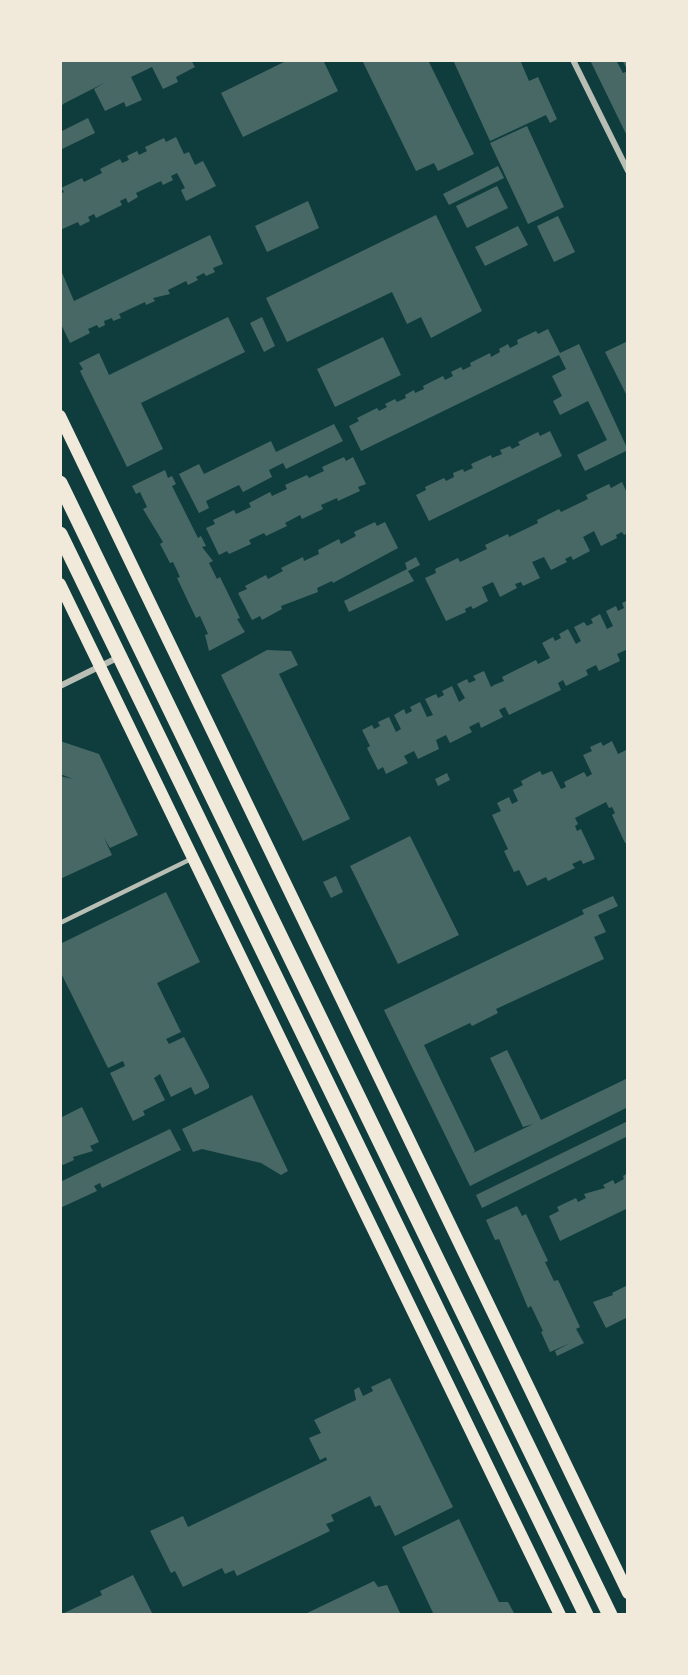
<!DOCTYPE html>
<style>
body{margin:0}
#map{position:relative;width:688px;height:1675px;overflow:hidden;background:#0f3d3e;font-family:Helvetica,sans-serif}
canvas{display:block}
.frame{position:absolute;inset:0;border:62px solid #f1e9da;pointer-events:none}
</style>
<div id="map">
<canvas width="688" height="1675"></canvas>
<div class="frame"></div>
</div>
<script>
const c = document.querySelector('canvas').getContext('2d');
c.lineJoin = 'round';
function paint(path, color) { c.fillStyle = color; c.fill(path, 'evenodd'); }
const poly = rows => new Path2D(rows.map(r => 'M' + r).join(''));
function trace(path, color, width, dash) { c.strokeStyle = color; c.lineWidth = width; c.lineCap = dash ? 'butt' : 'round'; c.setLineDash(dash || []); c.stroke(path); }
const building = poly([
 [60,60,90,62,191,60,195,67,176,77,178,82,163,89,152,67,131,77,142,100,126,107,124,102,105,111,94,89,106,82,63,104,60,109],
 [288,60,323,60,338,91,243,137,221,93],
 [362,60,428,60,474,154,438,171,434,163,416,171],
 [453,60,520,60,529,81,538,77,557,119,550,123,546,115,490,141],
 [590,60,616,60,623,73,628,71,622,60,628,60,628,138],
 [88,118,95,133,60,150,60,132],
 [527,126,564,207,528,224,490,143],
 [176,137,184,154,189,152,195,165,203,161,216,186,186,201,181,190,185,188,177,173,171,176,173,180,163,185,161,181,136,193,138,197,128,203,126,198,120,201,122,205,96,218,94,214,88,217,90,221,80,226,78,222,60,230,60,194,64,192,61,188,82,178,84,182,102,173,100,169,120,159,122,163,129,160,127,156,137,151,139,155,147,151,145,147,164,138,166,142],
 [498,166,504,178,449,205,443,194],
 [497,186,508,208,467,228,456,206],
 [308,201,319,228,267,252,255,226],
 [436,215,482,311,431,338,421,317,407,324,392,292,287,342,266,298],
 [558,216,575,252,554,262,537,226],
 [518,226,528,245,485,266,475,247],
 [210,235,223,264,213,268,215,272,206,276,204,273,196,277,198,280,188,285,186,281,168,290,170,294,153,298,155,301,146,305,145,302,119,314,121,318,113,321,112,318,104,321,105,325,99,328,97,325,88,329,90,333,70,343,60,322,60,268,74,301],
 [228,317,245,352,141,403,163,449,127,467,80,371,83,369,79,363,99,353,109,375],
 [262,317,275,346,264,352,250,323],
 [548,329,560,353,579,344,628,450,585,471,577,455,607,440,588,401,560,415,553,401,562,396,552,376,566,369,559,355,361,451,349,426,359,421,357,418,377,408,379,411,387,407,385,404,395,399,397,402,406,398,405,395,414,390,415,393,424,389,423,386,443,376,445,380,453,376,451,372,461,367,463,370,471,366,470,363,490,353,491,357,500,352,499,349,508,344,510,348,518,344,517,340,536,331,538,334],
 [383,337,401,375,335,407,317,369],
 [628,341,628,398,605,352],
 [334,424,343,441,286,469,283,463,269,470,272,477,243,492,239,485,206,501,209,508,199,513,179,474,199,464,204,474,271,441,276,452],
 [550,431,562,456,429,521,416,495,426,490,425,487,444,478,446,481,454,477,453,473,463,469,464,472,473,468,471,464,491,455,492,458,502,454,500,450,510,446,512,449,520,445,518,442,538,432,540,436],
 [344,457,346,461,353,457,366,484,358,487,360,491,338,501,337,498,321,505,323,509,302,519,300,515,285,523,287,526,266,536,264,533,249,540,251,544,229,554,227,551,219,555,206,528,215,524,213,520,234,510,236,514,251,507,249,503,270,492,272,496,287,489,285,485,307,475,309,478,324,471,322,467],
 [165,470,168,478,172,476,176,484,172,486,198,538,201,536,206,546,202,547,213,561,209,563,217,579,220,577,240,618,237,619,245,632,209,651,205,635,208,634,200,616,196,618,177,578,180,577,173,562,170,563,160,544,163,542,143,509,147,507,140,492,136,494,132,486],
 [622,482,628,495,628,533,624,535,622,532,616,535,617,538,601,546,594,531,583,537,590,551,573,560,571,556,565,559,567,562,551,570,544,557,532,562,540,578,523,586,521,582,515,584,517,588,500,597,493,582,482,587,488,601,473,609,471,606,465,609,466,612,446,621,425,578,436,573,435,569,458,558,460,562,487,549,485,545,508,534,509,537,538,523,537,520,559,509,561,512,588,499,586,495,609,484,611,488],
 [375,522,377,526,385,522,398,548,333,583,332,581,317,588,318,592,281,606,282,609,262,620,260,616,252,620,238,593,247,589,245,586,266,575,268,579,283,571,281,568,303,557,304,561,319,554,318,550,339,539,341,544,356,536,354,532],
 [416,557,420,565,408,571,414,581,349,612,344,601,407,569,405,563],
 [628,600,628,649,617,654,620,661,599,671,596,665,586,670,588,675,566,686,563,680,558,683,561,690,509,715,505,707,499,710,503,717,481,728,479,722,469,727,472,732,450,743,446,735,436,740,439,749,418,759,414,751,404,756,408,763,386,774,383,767,378,770,367,748,370,746,362,730,372,725,374,729,380,726,378,722,389,717,396,732,401,729,394,715,404,709,406,714,412,711,410,707,420,702,427,717,433,715,425,699,436,694,438,698,444,695,442,691,452,686,459,702,465,698,457,684,467,679,469,683,476,680,473,676,484,671,491,687,494,685,504,681,502,677,536,660,538,664,550,658,542,643,553,637,555,641,561,638,559,634,568,629,576,644,581,641,574,627,584,622,587,626,593,623,591,619,600,614,607,629,613,626,606,611,616,606,618,611,624,608,622,603],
 [267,650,291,651,298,665,279,674,350,819,303,841,221,675],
 [60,741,99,754,138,835,110,848,104,838,112,855,60,879,60,776,73,779,60,774],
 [612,741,618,754,628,749,628,842,625,843,612,815,615,813,612,807,609,808,606,802,575,818,578,824,575,826,577,831,581,829,595,859,583,864,581,860,572,864,575,868,548,881,546,877,527,886,519,870,514,872,504,851,508,849,492,815,501,811,497,803,509,797,512,804,518,801,513,790,523,785,521,781,540,771,542,775,552,771,561,789,566,787,564,782,584,772,587,777,592,774,583,755,592,751,590,747,601,742,603,746],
 [447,773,450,780,438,786,435,779],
 [410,836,459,935,398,964,355,876,363,871,355,876,350,866],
 [336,876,343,892,331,898,323,882],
 [166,892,200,962,157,983,181,1032,166,1039,169,1044,184,1037,209,1085,209,1088,195,1095,191,1087,171,1097,160,1074,154,1078,165,1100,143,1111,145,1115,133,1121,110,1073,125,1066,123,1061,108,1068,60,971,60,944],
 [613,896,618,906,598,915,606,932,594,937,604,959,496,1009,498,1013,472,1026,470,1023,424,1045,475,1151,473,1153,533,1124,523,1127,490,1058,507,1050,541,1120,628,1078,628,1107,470,1186,384,1010,584,914,582,910],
 [252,1095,288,1171,281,1175,261,1163,202,1149,193,1152,182,1129],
 [82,1107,99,1142,90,1146,93,1151,73,1157,74,1160,63,1165,60,1162,60,1118],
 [628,1121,628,1136,482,1208,476,1195],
 [170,1129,181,1150,102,1188,100,1183,94,1186,97,1191,60,1208,60,1182],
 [628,1173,628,1208,560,1241,549,1216,559,1211,557,1207,576,1198,578,1202,586,1198,584,1194,605,1188,603,1185,613,1180,615,1184,624,1179,623,1176],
 [517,1206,522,1216,526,1214,548,1261,545,1262,554,1281,558,1280,580,1327,576,1329,584,1343,557,1356,555,1351,570,1343,550,1352,541,1332,543,1331,531,1306,528,1308,499,1239,495,1240,486,1220],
 [628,1285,628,1317,606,1328,593,1302,613,1295,612,1293],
 [390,1378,453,1507,395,1536,380,1505,375,1507,370,1496,331,1515,334,1521,326,1524,330,1531,237,1576,234,1570,225,1574,222,1568,183,1587,175,1571,171,1573,150,1531,183,1516,188,1527,327,1460,326,1457,320,1460,309,1438,321,1433,314,1420,356,1400,354,1390,359,1387,363,1396,373,1391,371,1387],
 [459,1519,499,1602,508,1602,515,1615,434,1615,402,1547],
 [133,1575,153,1615,60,1615,102,1595,100,1591],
 [374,1581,378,1587,387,1585,401,1615,303,1615]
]);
const service = poly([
 [60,923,193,858]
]);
const minor = poly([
 [573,60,628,171],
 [60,686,119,657]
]);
const secondary = poly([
 [60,416,628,1593],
 [60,584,560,1615]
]);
const primary = poly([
 [60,483,610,1615],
 [60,534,586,1615]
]);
paint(building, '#486865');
trace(service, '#b8beb3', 4.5);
trace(minor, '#b8beb3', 6);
trace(secondary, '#f1e9da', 12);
trace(primary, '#f1e9da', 15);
</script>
